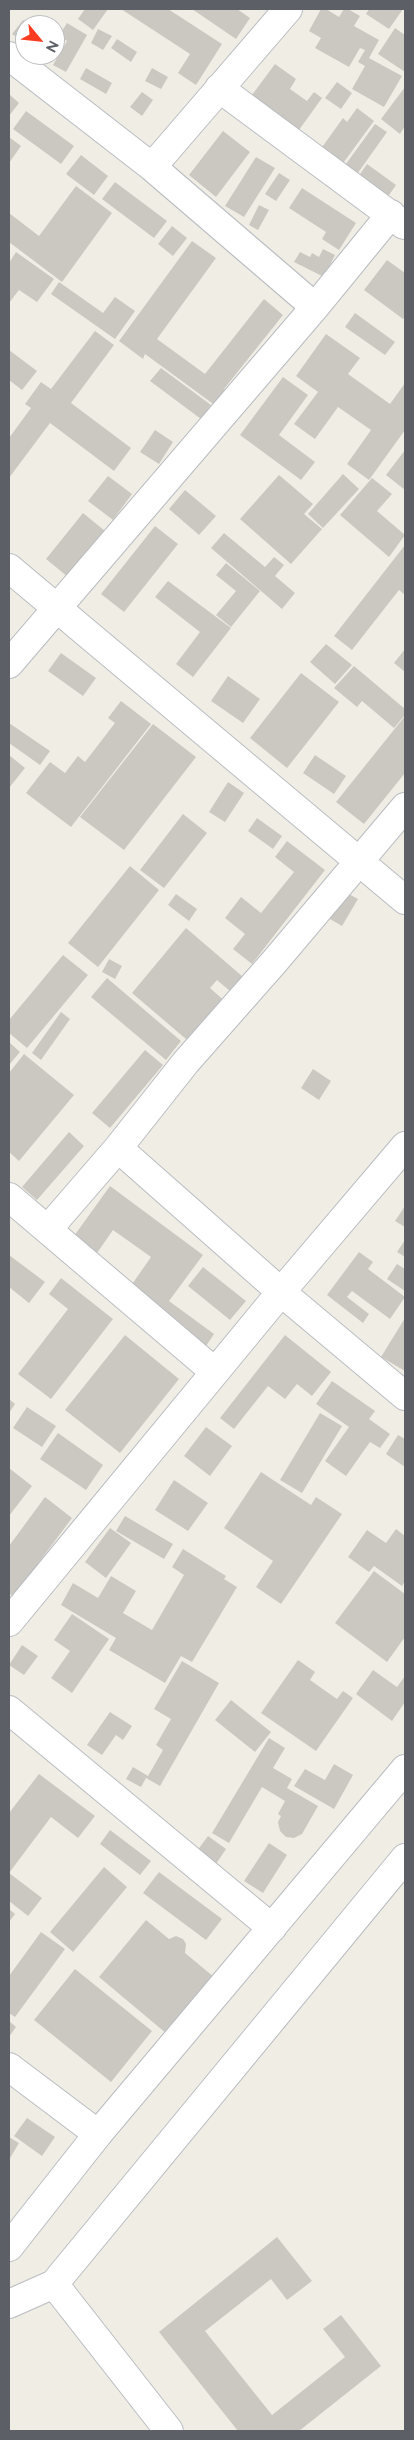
<!DOCTYPE html>
<style>
body{margin:0}
#map{position:relative;width:414px;height:2440px;overflow:hidden;background:#f0eee4;font-family:Raleway,sans-serif}
canvas{display:block}
.frame{position:absolute;inset:0;border:10px solid #5c6066;pointer-events:none}
.north{position:absolute;left:15px;top:15px;width:50px;height:50px;box-sizing:border-box;background:#fff;border:1px solid #bebfc2;border-radius:50%;rotate:118deg;font-size:14px;font-weight:700;line-height:20px;text-align:center;color:#5c6066}
.north::after{content:'';display:block;margin:auto;width:18px;height:22px;background:#fb3c20;clip-path:polygon(50% 0,100% 100%,50% 72%,0 100%)}
</style>
<div id="map">
<canvas width="414" height="2440"></canvas>
<div class="frame"></div>
<div class="north">N</div>
</div>
<script>
const c = document.querySelector('canvas').getContext('2d');
c.lineJoin = 'round';
function paint(path, color) { c.fillStyle = color; c.fill(path, 'evenodd'); }
const poly = rows => new Path2D(rows.map(r => 'M' + r).join(''));
function trace(path, color, width, dash) { c.strokeStyle = color; c.lineWidth = width; c.lineCap = dash ? 'butt' : 'round'; c.setLineDash(dash || []); c.stroke(path); }
const building = poly([
 [85,9,108,9,93,30,78,19],
 [121,9,168,9,222,44,196,85,178,73,190,54],
 [192,9,237,9,250,18,236,39],
 [321,9,326,9,339,17,344,9,348,9,360,16,354,26,379,40,369,58,402,76,384,107,352,89,365,66,358,62,365,50,360,48,349,67,315,48,321,38,309,31],
 [369,9,403,9,389,29,366,14],
 [23,20,30,25,25,25,25,43,12,34],
 [67,23,87,35,66,72,53,65,67,41,59,36],
 [395,28,405,35,405,72,378,54],
 [98,29,112,36,103,50,91,43],
 [117,39,137,52,131,62,111,48],
 [42,55,54,55,50,61],
 [275,64,296,79,290,89,307,101,314,92,322,98,299,130,252,95],
 [86,68,112,83,106,94,80,79],
 [152,68,168,77,161,89,145,81],
 [337,82,352,93,341,109,325,98],
 [405,87,405,126,400,134,381,119],
 [142,92,153,100,142,116,130,107],
 [9,94,19,103,9,116],
 [357,108,374,121,341,166,320,150,343,118,347,122],
 [26,111,74,146,61,164,13,129],
 [375,124,387,132,355,177,343,168],
 [223,131,250,152,216,197,189,175],
 [9,137,21,146,9,163],
 [81,155,108,176,94,195,66,174],
 [256,157,275,168,244,217,225,206],
 [367,164,396,185,385,201,356,180],
 [279,173,290,180,276,201,265,194],
 [115,182,167,221,154,238,102,199],
 [76,186,112,213,62,282,9,242,9,213,39,236],
 [302,188,356,223,339,250,322,239,326,232,289,208],
 [259,205,269,210,258,230,249,225],
 [172,226,187,238,173,256,158,244],
 [192,241,216,258,157,339,205,374,264,299,283,315,224,389,227,391,216,406,145,354,143,359,119,341],
 [323,249,335,255,324,277,294,262,300,252,310,257,312,253,319,257],
 [16,252,54,279,37,302,19,290,9,303,9,263],
 [387,260,405,273,405,316,403,319,364,290],
 [59,282,103,313,115,297,135,311,115,339,51,294],
 [355,313,395,342,385,355,345,327],
 [95,331,114,345,71,403,131,448,114,471,50,423,9,478,9,438,31,408,25,404,41,382,51,389],
 [326,334,360,358,348,374,390,404,405,383,405,430,369,480,347,464,371,430,338,407,315,439,294,424,318,392,296,376],
 [9,350,37,371,22,390,9,380],
 [161,368,211,405,201,419,150,381],
 [283,377,308,395,279,435,315,462,301,480,240,435],
 [155,430,173,442,159,464,140,452],
 [405,450,405,490,386,475],
 [343,474,359,489,323,528,308,514],
 [279,475,313,504,304,514,322,529,291,564,240,519],
 [108,476,132,494,113,520,88,501],
 [372,478,392,494,377,511,405,535,389,557,340,515],
 [185,490,216,516,199,535,169,509],
 [83,513,105,531,68,577,46,559],
 [155,526,178,544,124,612,101,594],
 [224,533,265,567,274,557,284,565,275,576,295,593,282,609,211,548],
 [405,545,405,595,399,590,352,650,334,636],
 [226,563,260,591,231,627,216,615,236,591,216,575],
 [168,581,231,628,193,677,176,664,200,632,155,597],
 [326,644,352,665,335,684,310,662],
 [405,649,405,672,394,663],
 [61,653,96,678,83,696,48,671],
 [354,666,405,709,405,715,394,728,362,701,357,707,334,688],
 [301,673,339,702,287,768,250,738],
 [228,676,260,699,243,723,211,701],
 [121,701,151,724,71,827,26,793,50,762,65,773,78,756,85,762,115,723,108,718],
 [405,716,405,773,364,824,336,802],
 [9,723,50,751,40,765,9,743],
 [153,724,196,757,124,850,80,817],
 [9,755,25,768,9,788],
 [315,755,346,776,334,794,303,773],
 [228,782,244,793,225,822,209,812],
 [183,814,207,833,164,888,140,870],
 [257,818,282,836,273,849,248,831],
 [287,841,325,870,252,964,233,949,245,934,225,918,241,897,261,913,294,872,275,857],
 [130,866,159,890,98,967,68,943],
 [345,892,358,899,342,926,330,919],
 [176,894,197,909,189,921,168,905],
 [186,928,249,982,237,997,217,980,210,988,228,1004,193,1045,132,993],
 [63,955,88,975,27,1048,9,1033,9,1020],
 [109,959,122,966,115,979,102,972],
 [107,978,181,1041,166,1060,91,997],
 [61,1012,70,1019,41,1060,32,1053],
 [9,1042,20,1052,9,1065],
 [145,1050,163,1065,110,1128,92,1113],
 [24,1054,74,1095,19,1161,9,1152,9,1073],
 [313,1069,331,1081,319,1100,301,1088],
 [69,1132,84,1146,37,1200,22,1187],
 [110,1186,203,1255,169,1301,214,1334,206,1346,128,1290,151,1257,113,1230,97,1253,74,1236],
 [405,1206,405,1227,395,1221],
 [405,1240,405,1257,397,1252],
 [359,1252,373,1262,368,1269,405,1297,390,1319,352,1291,347,1297,369,1314,363,1323,327,1295],
 [9,1255,45,1282,29,1303,9,1287],
 [397,1264,405,1269,405,1291,387,1279],
 [203,1267,246,1301,230,1320,188,1286],
 [61,1278,113,1319,51,1399,18,1374,68,1309,49,1294],
 [405,1318,405,1371,381,1357],
 [125,1335,179,1379,120,1453,65,1410],
 [285,1335,331,1372,312,1396,297,1384,285,1399,268,1386,234,1429,220,1418],
 [332,1381,375,1411,369,1419,390,1434,380,1448,370,1442,346,1476,325,1461,349,1427,316,1404],
 [9,1399,15,1404,9,1413],
 [27,1407,56,1426,42,1447,13,1428],
 [320,1413,342,1426,302,1493,280,1480],
 [206,1427,232,1446,210,1476,184,1456],
 [58,1433,103,1465,86,1490,40,1459],
 [398,1435,405,1439,405,1467,386,1454],
 [9,1468,32,1486,9,1516],
 [261,1472,311,1505,316,1497,342,1514,281,1604,256,1587,273,1561,224,1528],
 [174,1480,208,1503,188,1531,155,1510],
 [45,1497,72,1518,13,1597,9,1593,9,1546],
 [125,1516,173,1544,164,1559,116,1531],
 [110,1528,131,1543,106,1578,85,1562],
 [396,1529,405,1536,405,1581,402,1586,374,1566,369,1572,348,1557,367,1530,386,1543],
 [183,1549,226,1576,224,1579,237,1587,192,1662,181,1656,165,1683,109,1650,116,1638,61,1605,73,1583,98,1598,111,1576,136,1591,123,1613,152,1630,184,1575,172,1567],
 [374,1571,405,1594,405,1637,387,1662,335,1623],
 [72,1614,109,1639,72,1693,51,1678,70,1651,54,1640],
 [22,1645,38,1656,24,1675,9,1665],
 [298,1660,315,1672,310,1680,337,1699,343,1691,353,1698,316,1751,261,1713],
 [182,1661,219,1683,160,1786,146,1778,141,1787,126,1779,133,1767,148,1776,163,1750,156,1745,171,1719,154,1709],
 [373,1670,397,1687,405,1676,405,1702,392,1721,356,1694],
 [231,1700,271,1732,255,1752,215,1720],
 [110,1712,132,1726,123,1740,116,1735,102,1755,87,1745],
 [269,1738,285,1748,273,1768,292,1779,287,1788,318,1806,302,1834,294,1838,286,1837,280,1831,278,1822,281,1816,278,1814,285,1801,262,1787,229,1843,212,1833],
 [334,1764,353,1775,334,1809,294,1786,305,1769,325,1780],
 [39,1774,95,1816,78,1838,51,1817,9,1873,9,1813],
 [110,1830,151,1861,140,1875,100,1844],
 [208,1836,226,1849,216,1864,197,1851],
 [269,1843,287,1855,263,1893,244,1881],
 [104,1867,127,1887,73,1952,50,1932],
 [159,1872,222,1919,206,1940,143,1893],
 [9,1873,42,1898,28,1916,9,1901],
 [9,1909,15,1914,9,1922],
 [146,1920,169,1939,176,1936,183,1939,186,1944,185,1953,214,1977,167,2034,99,1977],
 [41,1932,65,1949,15,2017,9,2013,9,1976],
 [75,1969,152,2031,111,2082,34,2020],
 [9,2021,16,2027,9,2037],
 [27,2118,55,2137,42,2156,14,2136],
 [9,2137,19,2143,9,2160],
 [277,2237,312,2281,287,2300,271,2279,205,2331,272,2415,345,2357,323,2329,341,2315,381,2366,299,2431,238,2431,159,2332]
]);
const minor = poly([
 [9,56,152,167,315,307],
 [219,88,404,225],
 [152,167,288,9],
 [9,664,315,307,391,214],
 [118,1148,281,1292,405,1396],
 [9,1197,215,1372],
 [48,1229,118,1148,186,1062,275,961,405,807],
 [9,1622,281,1292,405,1146],
 [9,1710,272,1928],
 [9,2067,98,2134],
 [54,2284,169,2431]
]);
const tertiary = poly([
 [9,568,405,900],
 [9,2247,98,2134,405,1769],
 [9,2304,54,2284,405,1858]
]);
paint(building, '#cbc8c1');
trace(minor, '#b9bcc2', 30);
trace(tertiary, '#b9bcc2', 30);
trace(minor, '#fff', 28);
trace(tertiary, '#fff', 28);
</script>
